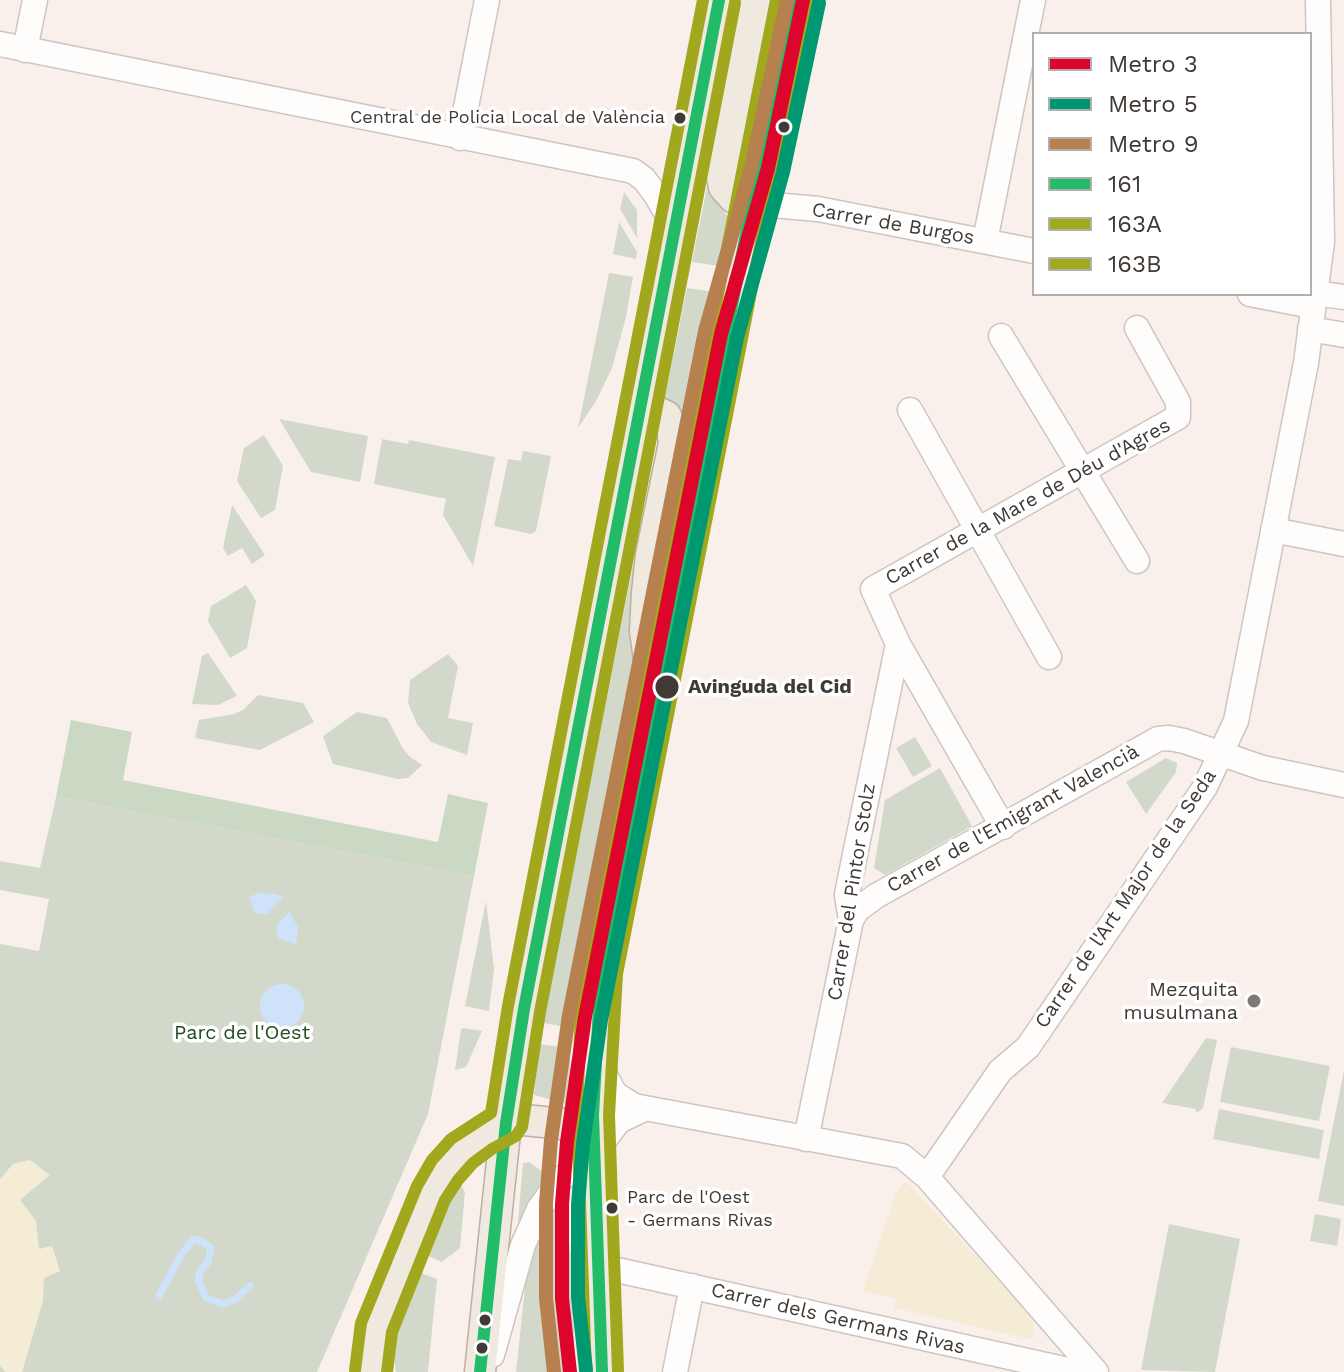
<!DOCTYPE html>
<meta charset="utf-8">
<style>
body{margin:0}
#map{position:relative;width:1344px;height:1372px;overflow:hidden;background:#f9f0ec;font-family:"Work Sans",sans-serif}
canvas{display:block}
.legend{position:absolute;left:1032px;top:32px;width:280px;height:264px;box-sizing:border-box;background:#fefffe;border:2px solid #b2b0ae;margin:0;padding:10px 14px;list-style:none;font-size:24px;color:#413935}
.legend li{display:flex;align-items:center;gap:16px;height:40px}
.legend b{width:40px;border:2px solid #b2b0ae}
</style>
<div id="map">
<canvas width="1344" height="1372"></canvas>
<ul class="legend">
<li><b style="height:10px;background:#dd052b"></b>Metro 3</li>
<li><b style="height:10px;background:#009870"></b>Metro 5</li>
<li><b style="height:10px;background:#b7814f"></b>Metro 9</li>
<li><b style="height:10px;background:#22bb6a"></b>161</li>
<li><b style="height:10px;background:#a2a81e"></b>163A</li>
<li><b style="height:10px;background:#a2a81e"></b>163B</li>
</ul>
</div>
<script>
const c = document.querySelector('canvas').getContext('2d');
c.lineJoin = 'round';
function paint(path, color) { c.fillStyle = color; c.fill(path, 'evenodd'); }
const poly = rows => new Path2D(rows.map(r => 'M' + r).join(''));
function trace(path, color, width, dash) { c.strokeStyle = color; c.lineWidth = width; c.lineCap = dash ? 'butt' : 'round'; c.setLineDash(dash || []); c.stroke(path); }
function drawText(font, color, halo, rows, align = 'center') {
  c.font = font + ' "Work Sans",sans-serif'; c.lineWidth = 7; c.setLineDash([]); c.textBaseline = 'middle'; c.strokeStyle = halo; c.fillStyle = color; for (const [text, x, y, turn = 0] of rows) {
    c.save(); c.translate(x, y); c.rotate((+turn || 0) * Math.PI / 180); c.textAlign = isNaN(turn) ? turn : align; if (halo) c.strokeText(text, 0, 0); c.fillText(text, 0, 0); c.restore();
  }
}
const green = poly([
 [710,172,718,203,728,217,719,266,692,262],
 [624,192,637,210,637,238,620,209],
 [619,222,637,252,636,259,613,254],
 [609,273,633,277,626,317,612,368,596,401,578,428],
 [687,288,714,292,683,445,663,407],
 [279,419,368,436,360,482,311,472],
 [661,423,633,698,572,1028,543,1023],
 [264,435,283,466,275,510,261,518,237,481,244,448],
 [382,439,408,444,409,440,495,457,473,566,443,515,446,499,374,484],
 [523,451,551,456,536,531,531,534,494,526,508,459,521,461],
 [232,505,265,555,252,564,242,548,228,556,223,548],
 [246,585,256,601,247,648,230,658,208,621,211,606],
 [208,653,237,696,218,705,192,704,202,656],
 [448,654,458,666,448,718,473,723,467,755,431,742,417,724,408,703,410,680],
 [258,695,303,703,314,722,260,750,195,738,199,720,234,714,243,710],
 [357,712,387,718,402,747,410,757,422,765,408,778,398,779,333,764,323,736],
 [915,737,932,766,913,777,896,748],
 [1166,758,1177,763,1176,772,1146,814,1126,782],
 [940,768,972,826,885,875,874,868,885,800],
 [56,797,474,876,428,1114,317,1372,0,1372,0,944,39,951,49,899,0,890,0,861,40,868],
 [486,901,494,969,489,1011,465,1006],
 [464,1028,482,1031,466,1067,455,1070,461,1029],
 [1206,1038,1217,1040,1203,1108,1196,1113,1196,1109,1162,1103],
 [539,1044,570,1048,571,1097,567,1104,534,1095],
 [1231,1047,1330,1066,1319,1121,1220,1102],
 [1344,1070,1344,1206,1318,1201],
 [1219,1109,1324,1130,1319,1159,1213,1139],
 [529,1162,547,1175,529,1202,522,1221,518,1221,523,1163],
 [461,1185,465,1192,460,1248,442,1262,426,1255,457,1188],
 [556,1206,560,1206,566,1219,573,1270,574,1342,571,1372,516,1372,527,1268,538,1234],
 [1315,1214,1341,1219,1337,1246,1310,1241],
 [1169,1224,1240,1239,1215,1372,1141,1370],
 [418,1272,437,1279,428,1372,396,1372,394,1357,396,1335]
]);
const forest = poly([
 [71,720,132,732,123,780,438,842,448,794,488,803,474,876,56,797]
]);
const sand = poly([
 [30,1160,50,1175,20,1200,36,1221,39,1249,52,1246,60,1271,44,1278,43,1301,22,1372,5,1372,0,1366,0,1179,13,1164],
 [907,1182,1021,1305,1035,1323,1033,1340,894,1308,896,1299,863,1291,896,1194,902,1184]
]);
const water = poly([
 [259,893,276,894,283,898,266,915,255,913,249,897],
 [290,911,298,928,296,945,278,938,276,926],
 '260 1006a22 22 0 1 1 44 0a22 22 0 1 1-44 0Z'
]);
const stream = poly([
 [159,1296,180,1256,193,1240,199,1240,211,1248,208,1262,199,1273,199,1282,206,1298,223,1304,234,1300,250,1286]
]);
const minor = poly([
 [0,44,633,171,644,179,656,195,667,214,672,238],
 [25,50,35,0],
 [460,138,487,0],
 [751,203,818,209,1034,251],
 [985,241,1033,0],
 [1315,293,1344,297],
 [1250,294,1312,306],
 [1310,329,1344,335],
 [1001,336,1137,561],
 [910,410,1049,657],
 [1273,530,1344,544],
 [1003,827,898,644,873,589,1178,417,1178,402,1137,328],
 [851,920,857,910,876,896,1158,739,1169,738,1184,741,1263,768,1344,785],
 [598,1055,600,1066,615,1094,634,1106,902,1156,927,1177,1096,1372],
 [806,1139,851,920,847,895,849,884,898,644],
 [927,1177,1000,1071,1028,1047,1205,787,1236,721,1306,363,1322,242,1318,0],
 [599,1266,1077,1372],
 [492,1355,523,1245,539,1209,560,1180,595,1152,619,1121,644,1109],
 [675,1372,692,1286]
]);
const major = poly([
 [751,203,734,198,724,187,722,177,756,0],
 [639,410,653,410,666,416,672,429,674,443,651,555,647,593,645,631,652,680],
 [371,1372,376,1328,431,1193,445,1170,462,1151,483,1135,506,1123,524,1120,563,1124,579,1132,595,1152],
 [480,1372,506,1123,524,1009,719,0],
 [602,1372,593,1115,597,1008,601,972,792,0]
]);
const bus1 = poly([
 [480,1372,506,1123,524,1009,719,0],
 [602,1372,593,1115,601,972,792,0]
]);
const bus2 = poly([
 [618,1371,609,1115,617,974,808,3],
 [387,1372,392,1332,445,1200,458,1180,473,1163,492,1149,516,1136,522,1127,540,1012,735,3]
]);
const bus3 = poly([
 [355,1370,361,1323,417,1186,432,1160,451,1139,491,1113,508,1006,703,0],
 [586,1372,577,1116,581,1007,585,970,776,0]
]);
const metro1 = poly([
 [570,1372,562,1298,562,1204,567,1142,585,1017,721,334,768,168,803,0]
]);
const metro2 = poly([
 [586,1370,578,1297,578,1205,583,1144,601,1020,737,338,783,172,819,3]
]);
const metro3 = poly([
 [554,1372,546,1298,546,1203,551,1140,569,1015,705,331,752,164,787,0]
]);
const markers = [
 [680,118,7,"#413935"],
 [784,127,7,"#413935"],
 [667,687,13,"#413935"],
 [1254,1001,8,"#817975"],
 [612,1208,7,"#413935"],
 [485,1320,7,"#413935"],
 [482,1348,7,"#413935"]
];
const busNames = [
 ["Central de Policia Local de València",665,118],
 ["Parc de l'Oest",627,1198,"left"],
 ["- Germans Rivas",627,1221,"left"]
];
const streetNames = [
 ["Carrer de Burgos",893,224,10],
 ["Carrer de la Mare de Déu d'Agres",1028,502,-29],
 ["Carrer de l'Emigrant Valencià",1013,819,-29],
 ["Carrer del Pintor Stolz",852,892,-81],
 ["Carrer de l'Art Major de la Seda",1126,899,-56],
 ["Carrer dels Germans Rivas",838,1319,13]
];
const stopNames = [
 ["Avinguda del Cid",688,687]
];
const poiNames = [
 ["Mezquita",1238,990],
 ["musulmana",1238,1013]
];
const parkNames = [
 ["Parc de l'Oest",242,1033]
];
paint(green, '#d2d9cb');
paint(forest, '#cbd8c3');
paint(sand, '#f5ecd5');
paint(water, '#cee3f9');
trace(stream, '#cee3f9', 7);
trace(minor, '#cdc5c2', 27);
trace(major, '#bdb0a0', 33);
trace(minor, '#fefdfc', 24);
trace(major, '#f0e9e0', 30);
trace(bus1, '#22bb6a', 12);
trace(bus2, '#a2a81e', 12);
trace(bus3, '#a2a81e', 12);
trace(metro1, '#dd052b', 14);
trace(metro2, '#009870', 14);
trace(metro3, '#b7814f', 14);
for (const [x, y, r, color] of markers) { const dot = new Path2D(); dot.arc(x, y, r, 0, 2 * Math.PI); c.fillStyle = color; c.fill(dot); trace(dot, '#fefffe', 3); }
drawText('18px', '#413935', '#fefffe', busNames, 'right');
drawText('20px', '#413935', '#fefffe', streetNames);
drawText('bold 20px', '#413935', '#fefffe', stopNames, 'left');
drawText('20px', '#413935', '#fefffe', poiNames, 'right');
drawText('20px', '#224c1f', '#fefffe', parkNames);
</script>
